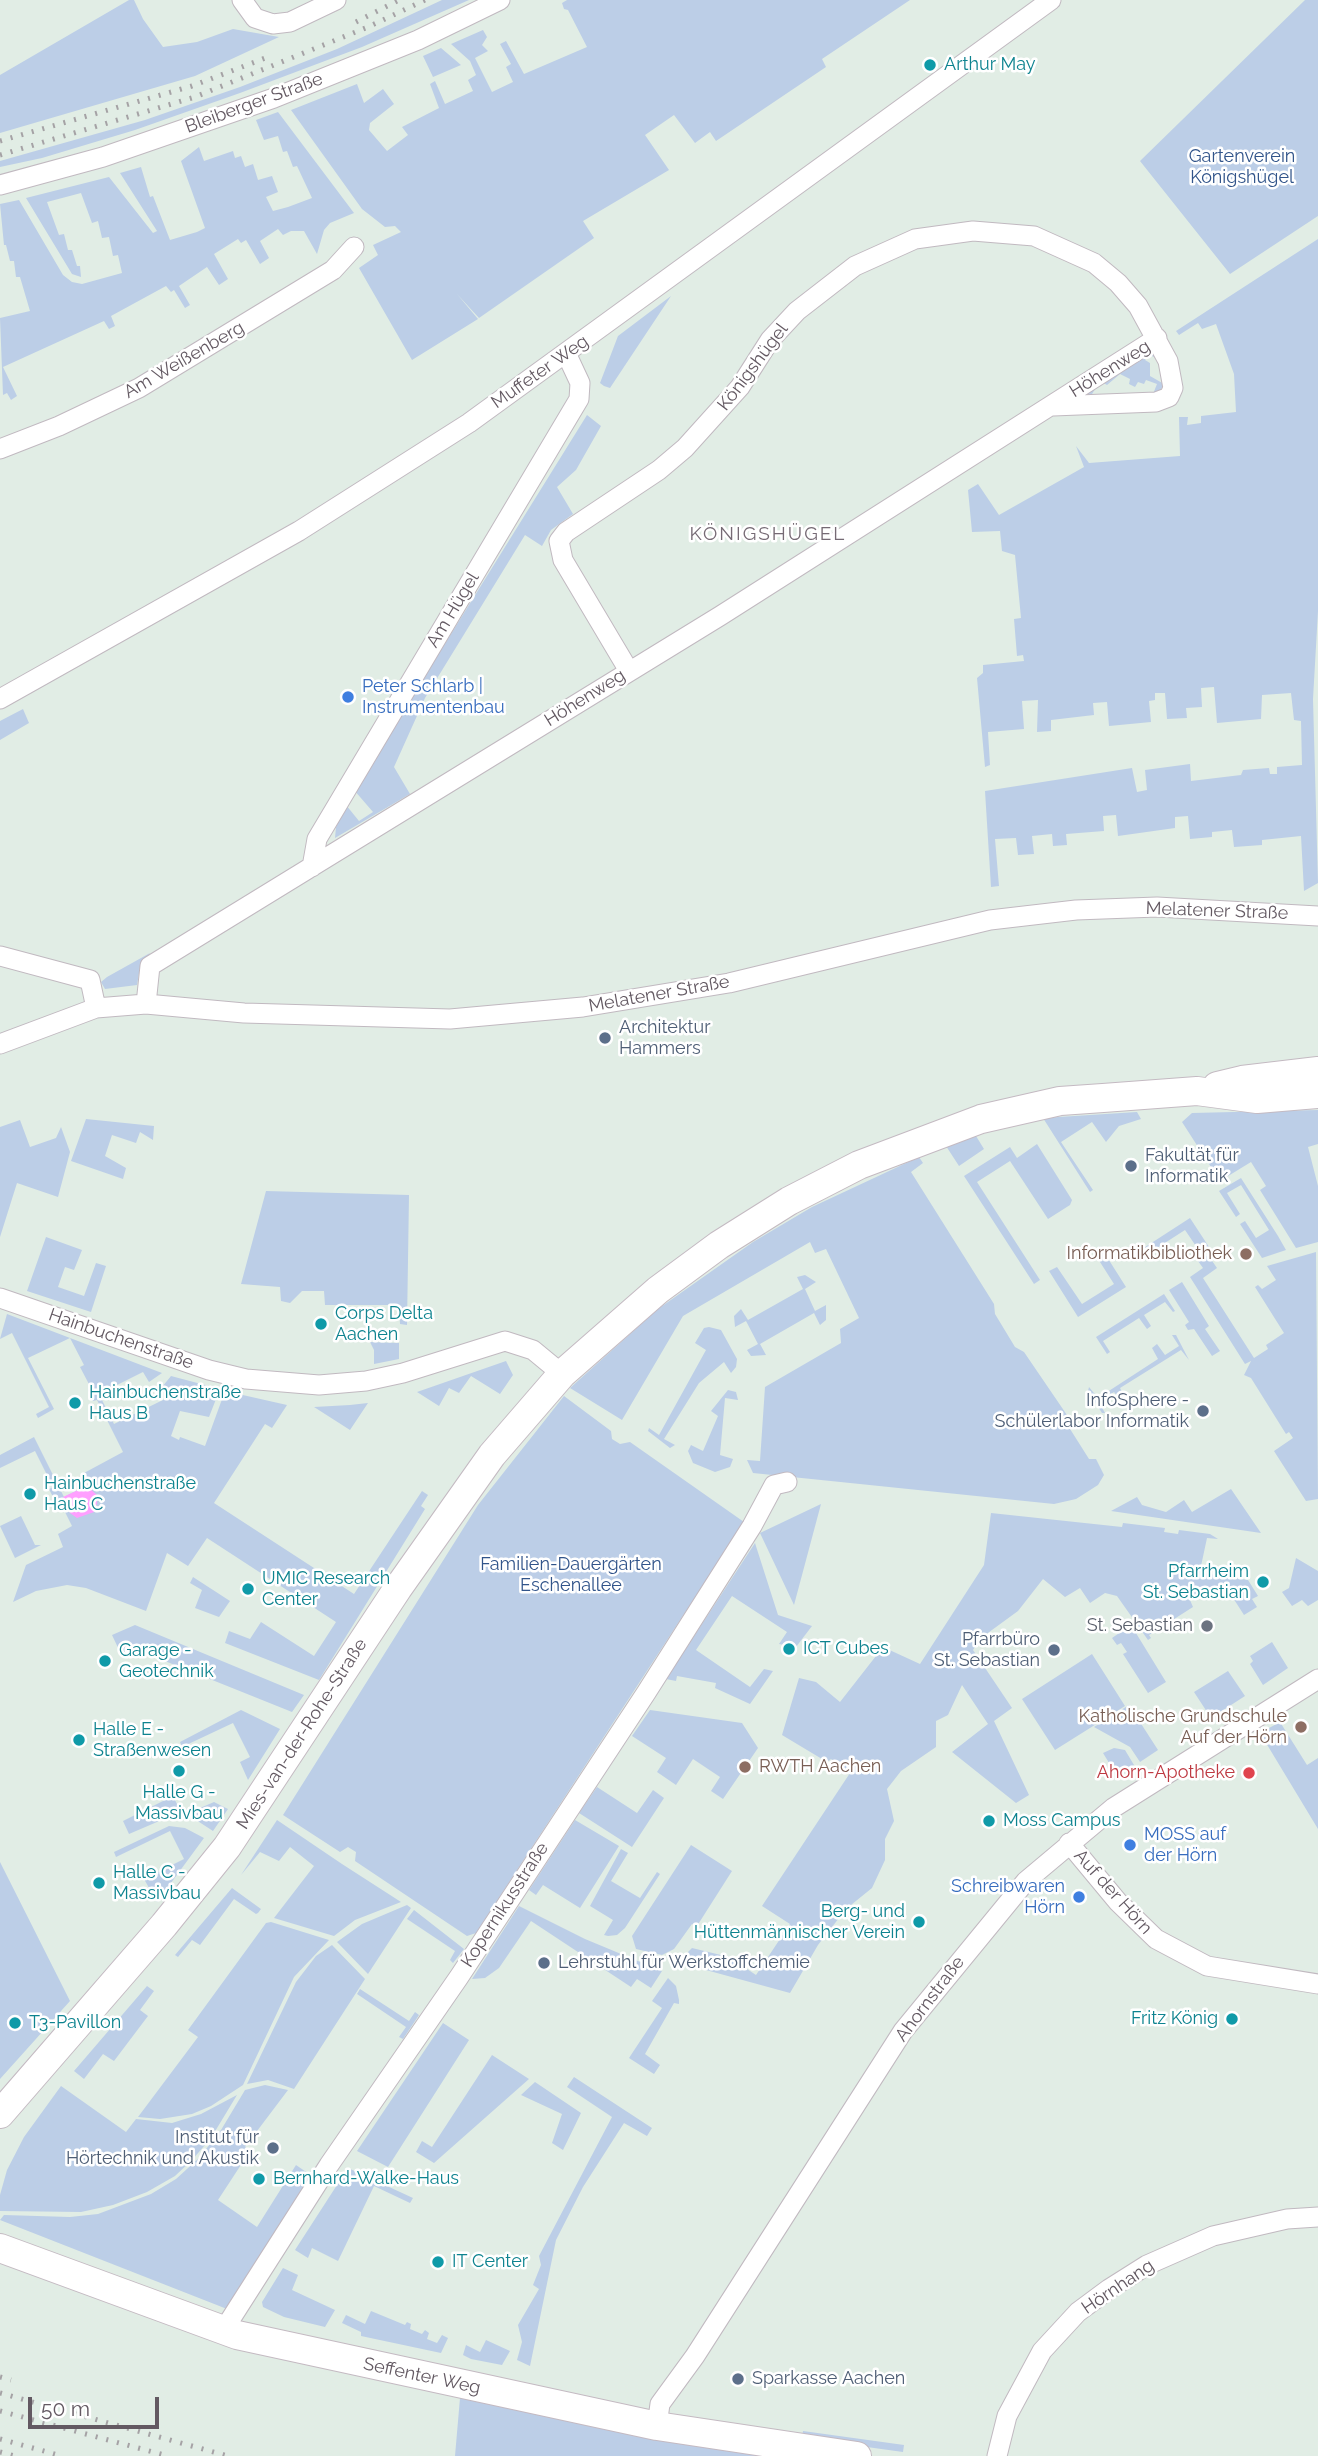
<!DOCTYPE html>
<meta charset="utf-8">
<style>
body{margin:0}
#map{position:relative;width:1318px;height:2456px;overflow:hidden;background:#e1ede5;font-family:Raleway,sans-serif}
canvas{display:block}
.scale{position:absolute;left:28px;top:2397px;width:131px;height:32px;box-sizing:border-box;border:4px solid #635962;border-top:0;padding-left:9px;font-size:21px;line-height:24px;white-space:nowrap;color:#635962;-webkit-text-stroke:5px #fff;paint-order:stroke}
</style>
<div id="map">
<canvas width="1318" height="2456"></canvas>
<div class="scale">50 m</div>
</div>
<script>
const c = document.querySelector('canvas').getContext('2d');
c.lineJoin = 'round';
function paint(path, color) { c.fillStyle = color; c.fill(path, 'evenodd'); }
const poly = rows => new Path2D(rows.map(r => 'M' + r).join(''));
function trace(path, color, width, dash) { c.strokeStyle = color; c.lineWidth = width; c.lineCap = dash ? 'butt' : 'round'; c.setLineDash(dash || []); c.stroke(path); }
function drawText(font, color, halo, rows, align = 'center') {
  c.font = font + ' Raleway,sans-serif'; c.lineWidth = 5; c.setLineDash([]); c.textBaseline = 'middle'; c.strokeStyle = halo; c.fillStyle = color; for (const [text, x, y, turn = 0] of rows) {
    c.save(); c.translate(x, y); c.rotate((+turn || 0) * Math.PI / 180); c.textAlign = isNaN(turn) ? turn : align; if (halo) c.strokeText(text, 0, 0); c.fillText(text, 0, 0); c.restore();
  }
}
const green = poly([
 [129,0,134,0,143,19,163,47,197,42,233,29,279,37,195,76,0,133,0,75],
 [442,0,469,0,362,47,240,93,135,130,42,158,0,167,0,161,145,120,240,87,337,49],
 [567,0,910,0,822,59,826,67,716,141,710,132,695,143,674,115,645,135,669,170,583,221,594,238,479,318,457,294,478,319,412,360,359,268,378,255,373,245,401,232,395,226,385,227,362,209,291,110,357,84,364,103,383,89,394,104,370,123,369,130,387,151,408,135,402,127,439,108,430,84,435,81,445,104,473,91,468,80,476,75,470,61,451,44,483,30,487,37,482,45,488,51,475,58,492,92,513,82,506,67,511,64,500,44,506,41,524,74,587,47,568,10,564,9,562,3],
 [1305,0,1318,0,1318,216,1230,274,1140,161],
 [441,48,461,65,433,77,423,56],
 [278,112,354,213,330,223,324,230,317,254,304,231,291,231,283,235,278,229,260,241,269,258,260,264,246,240,241,243,238,239,214,254,228,279,219,285,207,267,179,286,190,305,185,308,174,290,171,292,166,286,111,316,115,326,109,329,104,321,3,367,17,396,11,400,7,393,3,395,0,318,30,311,20,277,16,277,14,261,10,261,6,245,4,245,0,204,19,200,63,275,72,282,82,284,122,273,118,255,113,256,109,237,102,238,98,221,92,223,81,193,47,202,59,235,64,234,68,250,72,250,77,266,80,266,81,277,72,274,26,198,109,177,153,233,157,231,120,173,141,167,150,197,153,196,170,240,197,232,205,228,181,161,199,147,204,161,233,151,235,158,241,156,245,167,253,164,258,180,272,176,278,192,266,197,273,211,288,207,312,198,297,166,293,167,287,151,283,152,278,136,264,140,256,120],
 [1318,239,1318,611,1313,699,1318,883,1304,891,1301,836,1262,840,1262,845,1234,847,1232,830,1212,832,1212,837,1190,839,1188,816,1175,817,1175,828,1118,836,1116,815,1103,816,1104,831,1066,834,1067,845,1053,846,1052,834,1032,836,1034,854,1018,855,1016,838,995,839,999,886,991,887,985,791,1132,768,1137,792,1147,790,1145,770,1190,764,1191,781,1241,775,1243,770,1269,768,1270,774,1277,774,1277,767,1302,765,1301,721,1294,720,1291,693,1262,695,1261,719,1217,723,1214,687,1201,688,1202,707,1186,708,1187,718,1167,719,1165,693,1155,693,1155,700,1149,701,1151,722,1109,726,1107,702,1093,703,1094,715,1051,720,1051,731,1037,732,1038,700,1022,701,1024,729,988,732,990,765,985,767,977,678,983,673,983,665,1024,661,1023,655,1017,656,1014,619,1021,618,1015,555,1002,551,1000,531,972,532,968,490,978,484,999,515,1084,467,1076,446,1089,463,1180,456,1179,417,1188,417,1187,425,1201,423,1201,416,1236,412,1234,374,1216,324,1202,329,1198,323,1179,335,1176,331],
 [671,296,610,388,604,386,600,383,618,336],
 [1151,348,1158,359,1150,355,1145,360,1150,363,1150,376,1164,384,1158,394,1153,394,1157,384,1146,380,1144,384,1138,382,1135,387,1129,384,1130,379,1120,374,1107,385,1100,381,1089,399,1084,399,1081,389],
 [587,415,601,426,576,470,557,487,573,514,551,530,542,546,525,535,425,698,394,767,410,794,335,838,336,827,346,805,359,821,373,812,354,790],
 [23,709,29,723,0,740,0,721],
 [150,953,140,967,137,985,105,989,101,982,107,977],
 [1318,1110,1318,1144,1308,1147,1318,1186,1318,1242,1296,1248,1260,1190,1266,1186,1251,1162,1220,1181,1182,1122,1192,1113],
 [1137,1112,1141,1119,1119,1126,1106,1142,1092,1122,1061,1142,1093,1190,1090,1192,1043,1118],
 [86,1119,154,1126,153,1140,140,1132,136,1143,112,1135,105,1156,126,1168,123,1179,71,1161],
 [20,1120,30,1147,56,1138,61,1127,70,1152,58,1197,17,1183,0,1237,0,1127],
 [976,1136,984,1149,959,1166,946,1146],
 [1037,1144,1072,1200,1070,1205,1048,1219,1010,1161,977,1182,1040,1280,1034,1284,964,1176,1010,1147,1017,1158],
 [919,1157,923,1163,911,1172,994,1304,995,1314,1015,1347,1024,1352,1069,1418,1065,1421,1089,1459,1096,1459,1104,1475,1098,1485,1076,1499,1054,1504,753,1473,747,1460,760,1461,765,1387,841,1343,840,1329,859,1318,826,1249,815,1253,810,1242,683,1316,622,1420,570,1388,658,1309,753,1242,812,1207],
 [1241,1178,1278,1236,1286,1250,1262,1258,1240,1224,1245,1221,1256,1238,1269,1230,1241,1185,1227,1193,1240,1214,1236,1217,1219,1191],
 [266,1191,409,1195,407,1325,400,1324,399,1305,325,1305,324,1291,302,1291,290,1303,281,1301,280,1287,241,1284],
 [1190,1218,1209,1247,1200,1252,1185,1230,1143,1257,1139,1251],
 [46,1237,82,1250,74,1270,65,1267,58,1287,84,1296,96,1263,106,1266,91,1312,27,1291],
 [1100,1246,1126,1287,1078,1317,1049,1271,1057,1267,1082,1304,1114,1284,1093,1251],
 [1316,1252,1318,1499,1306,1501,1274,1451,1293,1438,1289,1432,1286,1434,1251,1378,1244,1375,1251,1361,1245,1364,1190,1277,1203,1268,1198,1261,1208,1255,1217,1268,1203,1278,1254,1358,1268,1349,1266,1345,1284,1333,1255,1287,1258,1285,1262,1289,1276,1280,1267,1266],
 [805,1275,816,1282,805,1289,815,1311,826,1305,826,1320,820,1325,814,1313,760,1344,766,1355,751,1356,747,1350,758,1344,746,1321,735,1327,734,1316,741,1309,748,1320,803,1289,797,1277],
 [1182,1282,1209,1326,1205,1329,1220,1351,1212,1356,1194,1329,1188,1330,1185,1325,1189,1322,1169,1290],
 [1164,1294,1175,1311,1173,1312,1165,1302,1144,1315,1151,1326,1147,1329,1139,1318,1103,1341,1110,1352,1107,1354,1096,1337],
 [7,1314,162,1373,149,1382,143,1372,99,1394,114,1424,167,1398,162,1387,171,1376,220,1389,209,1417,180,1411,171,1436,179,1440,180,1437,205,1446,225,1391,287,1405,272,1428,265,1424,214,1503,354,1594,422,1491,428,1495,421,1506,425,1509,319,1680,225,1643,229,1631,250,1639,261,1622,314,1656,336,1622,207,1538,188,1566,167,1553,146,1611,86,1588,67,1585,36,1591,13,1602,26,1565,63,1547,58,1534,72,1526,59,1500,55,1501,49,1489,53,1487,35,1451,0,1468,0,1455,34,1437,64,1497,89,1484,84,1473,123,1452,97,1400,93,1401,88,1390,91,1388,80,1367,84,1365,70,1338,28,1358,54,1409,38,1418,36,1414,49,1407,12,1333,0,1339],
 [709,1327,721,1330,737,1359,736,1367,731,1373,724,1362,699,1383,664,1439,675,1445,670,1448,648,1431,649,1428,659,1435,706,1350,695,1343,704,1328],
 [1172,1335,1176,1335,1189,1360,1181,1350,1120,1388,1126,1400,1122,1402,1114,1392,1099,1402,1105,1413,1102,1413,1088,1391,1089,1387,1098,1398,1158,1359,1152,1348,1157,1344,1165,1355,1179,1346],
 [370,1342,399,1343,399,1359,374,1364,374,1350],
 [506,1361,513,1375,500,1394,471,1376,459,1393,449,1388,439,1406,417,1392],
 [728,1390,736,1392,738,1400,725,1398,720,1455,733,1459,730,1467,715,1472,693,1463,688,1451,691,1445,703,1451,718,1416,711,1411],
 [564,1396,611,1431,612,1439,620,1444,630,1442,744,1522,476,1933,467,1936,355,1861,356,1852,348,1847,340,1852,283,1815,478,1505],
 [368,1403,350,1430,314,1407,350,1405],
 [1231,1489,1261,1533,1111,1511,1137,1497,1142,1505,1166,1512,1184,1500,1192,1512],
 [821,1504,794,1605,760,1533],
 [991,1513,1122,1527,1123,1523,1165,1528,1164,1532,1178,1534,1179,1530,1210,1534,1218,1539,1207,1538,1201,1566,1203,1573,1248,1580,1258,1596,1252,1599,1257,1607,1244,1615,1226,1587,1206,1599,1201,1593,1190,1600,1193,1607,1149,1635,1151,1638,1148,1640,1117,1596,1105,1593,1090,1603,1080,1588,1065,1597,1043,1579,1018,1611,981,1638,973,1650,1012,1708,994,1721,1029,1795,1016,1803,952,1752,988,1724,962,1685,948,1715,936,1721,936,1747,901,1771,887,1789,894,1821,885,1839,885,1860,872,1888,846,1909,818,1945,790,1993,695,1967,688,1952,692,1948,729,1957,756,1975,790,1924,762,1906,850,1773,831,1759,827,1762,782,1735,799,1678,816,1682,840,1702,883,1647,920,1664,984,1565],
 [21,1516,35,1545,41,1545,15,1558,0,1526],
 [755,1543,778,1615,812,1626,796,1647,779,1644,787,1632,732,1596,696,1650,750,1687,764,1669,773,1671,750,1704,715,1688,716,1683,677,1676,676,1681,666,1679],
 [1296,1558,1318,1571,1318,1600,1308,1606,1302,1600,1292,1606,1282,1592,1289,1588],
 [193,1577,230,1601,219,1617,195,1608,202,1590,190,1583],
 [135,1625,304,1695,292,1712,135,1649,121,1654,112,1635],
 [1131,1625,1166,1682,1148,1693,1123,1654,1127,1652,1121,1643,1117,1645,1112,1638],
 [1272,1642,1288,1668,1263,1685,1250,1664,1253,1661,1250,1656],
 [1092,1654,1125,1706,1055,1750,1022,1699],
 [1228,1671,1245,1696,1211,1718,1194,1692],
 [1129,1705,1158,1750,1140,1762,1130,1747,1094,1727],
 [241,1710,280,1729,248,1780,240,1762,250,1757,233,1723,182,1747,180,1742],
 [650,1710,742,1723,758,1748,723,1799,711,1791,720,1777,693,1759,676,1785,657,1772,666,1758,632,1736],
 [1280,1722,1307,1765,1318,1758,1318,1829,1260,1733],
 [1114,1748,1125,1750,1134,1765,1117,1776,1103,1753],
 [597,1787,637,1813,653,1790,664,1798,632,1847,579,1813],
 [173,1796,179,1808,178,1813,129,1834,123,1821],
 [214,1802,228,1809,213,1831,193,1818,193,1811],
 [277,1820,342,1864,401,1902,355,1920,334,1936,274,1918,314,1866,290,1847,279,1861,260,1852,241,1875],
 [575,1820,619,1846,580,1908,543,1885,536,1895,529,1890],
 [169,1826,185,1828,204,1838,157,1902,144,1879,184,1859,170,1831,116,1857,114,1852],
 [691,1845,732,1871,697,1926,692,1924,674,1949,662,1955,636,1949,632,1936],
 [621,1849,628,1853,611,1881,640,1898,657,1872,660,1874,625,1928,617,1935,608,1936,604,1935,613,1920,590,1906],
 [0,1862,70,2001,0,2079],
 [232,1888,261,1909,258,1913,256,1914,234,1899,200,1945,192,1940,178,1957,175,1955],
 [407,1905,411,1908,368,1974,337,1942,362,1924],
 [519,1906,585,1939,662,1971,651,1988,637,1979,631,1987,531,1921,499,1968,485,1978,472,1979],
 [414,1910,464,1949,453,1963,450,1960,455,1951,407,1919],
 [271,1922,329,1940,294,1977,243,2085,211,2106,192,2114,160,2119,138,2117,198,2037,188,2030,266,1923],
 [332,1945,365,1979,294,2089,268,2080,247,2084,296,1982,316,1956],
 [668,1978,676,1986,679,2000,679,2004,674,2003,645,2054,660,2065,654,2074,629,2058,662,2008,652,2001],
 [147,1986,154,1991,140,2010,148,2016,114,2061,103,2054,84,2079,74,2071],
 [360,1989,409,2021,415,2012,419,2015,403,2039,399,2037,406,2027,357,1994],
 [443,2023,469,2040,388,2167,357,2151],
 [492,2055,529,2079,434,2163,416,2152,422,2141,432,2147],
 [574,2077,652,2128,647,2136,624,2123,583,2187,556,2240,530,2366,517,2360,522,2342,518,2325,539,2289,533,2285,541,2265,539,2256,612,2117,567,2087],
 [535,2082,581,2113,563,2150,552,2143,562,2114,521,2095],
 [265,2085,288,2090,245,2147,250,2151,218,2200,257,2227,296,2165,312,2176,227,2309,0,2220,4,2215,70,2217,98,2214,151,2194,176,2179,199,2158,221,2130,245,2090],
 [61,2086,126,2132,136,2119,172,2123,201,2114,237,2095,211,2138,192,2160,175,2176,147,2192,113,2205,81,2212,0,2211,0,2195,7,2170,24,2137],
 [348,2168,413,2198,410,2203,374,2186,338,2261,312,2248,308,2258,295,2250],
 [283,2268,298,2275,292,2290,335,2310,325,2327,284,2317,263,2307,262,2302],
 [371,2311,405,2325,407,2322,411,2324,410,2329,422,2334,425,2330,429,2333,427,2339,437,2343,442,2335,448,2338,441,2353,361,2336,361,2332,342,2323,346,2315,365,2324],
 [486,2340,510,2351,502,2365,471,2359,463,2355,466,2345,480,2352],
 [460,2398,642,2437,779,2456,455,2456],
 [803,2431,904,2445,903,2452,802,2438]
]);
const water = poly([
 [87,1486,97,1495,97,1503,94,1512,77,1518,70,1513,63,1497]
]);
const street = poly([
 [242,0,255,18,273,24,290,22,336,0],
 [0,185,103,157,274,98,418,40,500,0],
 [0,449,59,426,139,388,333,270,354,247],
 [629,671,563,560,559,541,566,532,659,470,685,448,740,387,770,340,797,311,855,266,915,239,973,231,1034,236,1094,263,1118,283,1138,306,1168,361,1173,388,1169,397,1156,402,1053,406],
 [0,699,299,531,469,423,1051,0],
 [312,867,317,839,579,399,580,383,566,353],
 [0,956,90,980,96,1008],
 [146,1004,150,966,720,616,1157,338],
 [0,1044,96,1008,146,1004,244,1013,450,1019,583,1007,729,983,990,920,1076,910,1157,907,1318,916],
 [0,1298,209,1370,246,1379,319,1385,366,1381,403,1373,505,1341,533,1350,562,1374],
 [1069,1843,1118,1902,1156,1939,1207,1966,1318,1984],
 [223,2331,329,2165,459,1977,646,1693,752,1526,774,1485,787,1482],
 [657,2426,660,2404,695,2356,903,2031,1026,1881,1113,1808,1318,1679],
 [997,2456,1007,2416,1042,2351,1078,2312,1109,2289,1147,2265,1213,2236,1287,2219,1318,2217]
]);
const secondary = poly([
 [1217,1086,1242,1080,1318,1071],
 [0,2114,164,1925,227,1847,398,1588,492,1455,562,1374,658,1290,719,1245,789,1201,859,1165,981,1119,1060,1101,1103,1098,1197,1091,1257,1099,1318,1094],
 [0,2248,237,2335,657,2426,857,2456]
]);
const rail = poly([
 [356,22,399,0],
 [0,141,192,86,268,57],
 [0,155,195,97,368,27,425,0],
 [0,2377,11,2380],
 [0,2393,228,2456],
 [0,2411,168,2456],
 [0,2439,62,2456],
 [0,2452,15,2456]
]);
const markers = [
 [930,65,7,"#0f9aa8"],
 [348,697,7,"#3f7fe0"],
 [605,1038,7,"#5c6f8a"],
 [1131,1166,7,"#5c6f8a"],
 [1246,1254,7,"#8d6e63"],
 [321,1324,7,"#0f9aa8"],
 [75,1403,7,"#0f9aa8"],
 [1203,1411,7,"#5c6f8a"],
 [30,1494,7,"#0f9aa8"],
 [1263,1582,7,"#0f9aa8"],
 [248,1589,7,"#0f9aa8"],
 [1207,1626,7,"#6b7280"],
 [789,1649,7,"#0f9aa8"],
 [1054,1650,7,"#5c6f8a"],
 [105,1661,7,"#0f9aa8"],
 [1301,1727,7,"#8d6e63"],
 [79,1740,7,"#0f9aa8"],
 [745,1767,7,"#8d6e63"],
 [179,1771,7,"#0f9aa8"],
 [1249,1773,7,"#e0444e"],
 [989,1821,7,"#0f9aa8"],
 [1130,1845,7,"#3f7fe0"],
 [99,1883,7,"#0f9aa8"],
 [1079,1897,7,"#3f7fe0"],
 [919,1922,7,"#0f9aa8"],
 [544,1963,7,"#5c6f8a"],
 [1232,2019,7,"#0f9aa8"],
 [15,2023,7,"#0f9aa8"],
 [273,2148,7,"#5c6f8a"],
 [259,2179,7,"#0f9aa8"],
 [438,2262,7,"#0f9aa8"],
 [738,2379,7,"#5c6f8a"]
];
const cultureNames = [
 ["Arthur May",944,65],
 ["Corps Delta",335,1314],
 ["Aachen",335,1335],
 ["Hainbuchenstraße",89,1393],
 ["Haus B",89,1414],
 ["Hainbuchenstraße",44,1484],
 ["Haus C",44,1505],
 ["Pfarrheim",1249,1572,"right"],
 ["St. Sebastian",1249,1593,"right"],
 ["UMIC Research",262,1579],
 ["Center",262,1600],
 ["ICT Cubes",803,1649],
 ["Garage -",119,1651],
 ["Geotechnik",119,1672],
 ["Halle E -",93,1730],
 ["Straßenwesen",93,1751],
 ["Halle G -",179,1793,"center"],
 ["Massivbau",179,1814,"center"],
 ["Moss Campus",1003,1821],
 ["Halle C -",113,1873],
 ["Massivbau",113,1894],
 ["Berg- und",905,1912,"right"],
 ["Hüttenmännischer Verein",905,1933,"right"],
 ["Fritz König",1218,2019,"right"],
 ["T3-Pavillon",29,2023],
 ["Bernhard-Walke-Haus",273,2179],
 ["IT Center",452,2262]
];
const streetNames = [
 ["Bleiberger Straße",254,103,-20],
 ["Am Weißenberg",184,360,-30],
 ["Königshügel",753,367,-53],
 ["Höhenweg",1110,369,-32],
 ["Muffeter Weg",540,372,-35],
 ["Am Hügel",453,610,-59],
 ["Höhenweg",585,698,-32],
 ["Melatener Straße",1217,911,2],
 ["Melatener Straße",659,994,-10],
 ["Hainbuchenstraße",121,1339,19],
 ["Mies-van-der-Rohe-Straße",302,1734,-57],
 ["Auf der Hörn",1113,1892,48],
 ["Kopernikusstraße",505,1905,-57],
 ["Ahornstraße",930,1999,-53],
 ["Hörnhang",1118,2287,-34],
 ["Seffenter Weg",422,2376,12]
];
const parkNames = [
 ["Gartenverein",1242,157],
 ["Königshügel",1242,178],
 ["Familien-Dauergärten",571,1565],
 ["Eschenallee",571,1586]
];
const shopNames = [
 ["Peter Schlarb |",362,687],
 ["Instrumentenbau",362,708],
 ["MOSS auf",1144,1835],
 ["der Hörn",1144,1856],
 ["Schreibwaren",1065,1887,"right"],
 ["Hörn",1065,1908,"right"]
];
const serviceNames = [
 ["Architektur",619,1028],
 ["Hammers",619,1049],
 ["Fakultät für",1145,1156],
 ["Informatik",1145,1177],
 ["InfoSphere -",1189,1401,"right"],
 ["Schülerlabor Informatik",1189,1422,"right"],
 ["Pfarrbüro",1040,1640,"right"],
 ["St. Sebastian",1040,1661,"right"],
 ["Lehrstuhl für Werkstoffchemie",558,1963],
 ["Institut für",259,2138,"right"],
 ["Hörtechnik und Akustik",259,2159,"right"],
 ["Sparkasse Aachen",752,2379]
];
const educationNames = [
 ["Informatikbibliothek",1232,1254],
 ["Katholische Grundschule",1287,1717],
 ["Auf der Hörn",1287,1738],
 ["RWTH Aachen",759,1767,"left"]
];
const worshipNames = [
 ["St. Sebastian",1193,1626]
];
const healthNames = [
 ["Ahorn-Apotheke",1235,1773]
];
const neighbourhoodNames = [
 ["KÖNIGSHÜGEL",768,534]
];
paint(green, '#bccee7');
paint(water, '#ff9fff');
trace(street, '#c1b9c0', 21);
trace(secondary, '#c4bac2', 30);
trace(street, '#fff', 19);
trace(secondary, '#fff', 28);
trace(rail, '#a5a2a5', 5, [2, 9]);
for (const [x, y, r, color] of markers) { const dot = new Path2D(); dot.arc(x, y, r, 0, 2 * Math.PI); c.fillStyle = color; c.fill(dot); trace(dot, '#fff', 2.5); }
drawText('18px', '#0d838f', '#fff', cultureNames, 'left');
drawText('18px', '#635962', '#fff', streetNames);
drawText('18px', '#31548a', '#fff', parkNames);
drawText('18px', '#366cbe', '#fff', shopNames, 'left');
drawText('18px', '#4e5e75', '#fff', serviceNames, 'left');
drawText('18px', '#785e54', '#fff', educationNames, 'right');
drawText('18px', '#5b616d', '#fff', worshipNames, 'right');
drawText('18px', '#be3a42', '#fff', healthNames, 'right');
c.letterSpacing = '2px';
drawText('19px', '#756a74', '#fff', neighbourhoodNames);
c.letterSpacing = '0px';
</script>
